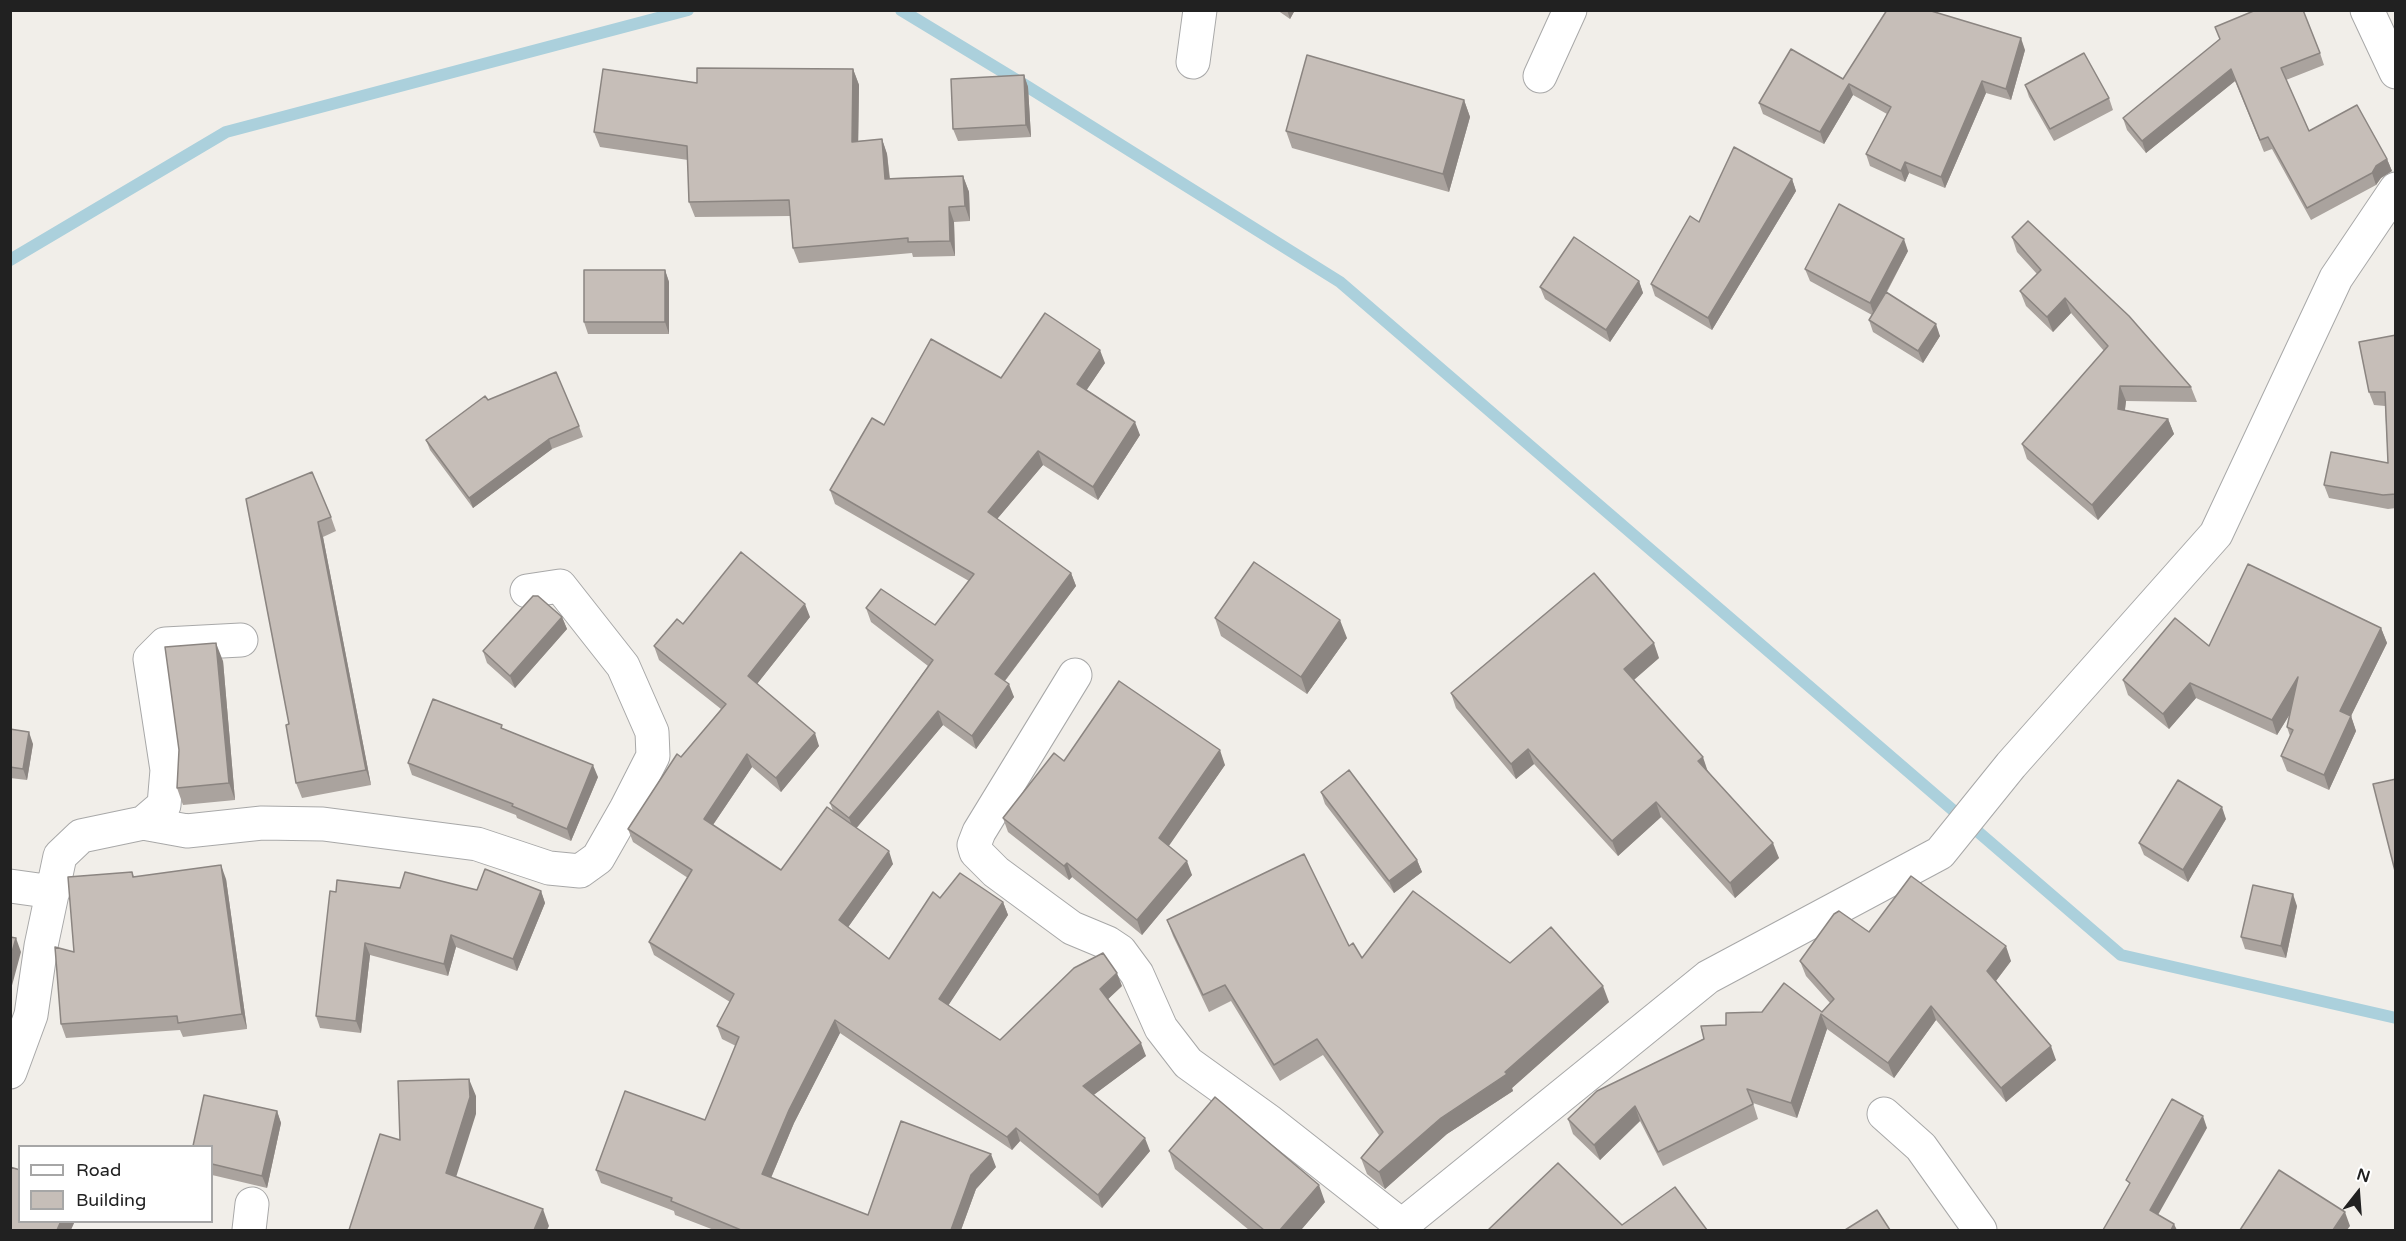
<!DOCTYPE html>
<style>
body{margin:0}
#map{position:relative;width:2406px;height:1241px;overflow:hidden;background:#f1eee9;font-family:"Varela Round",sans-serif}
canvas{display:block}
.frame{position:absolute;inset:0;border:12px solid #212121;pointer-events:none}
.legend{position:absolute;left:18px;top:1145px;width:195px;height:78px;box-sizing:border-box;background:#fff;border:2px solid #a6a6a6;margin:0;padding:8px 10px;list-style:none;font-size:18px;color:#212121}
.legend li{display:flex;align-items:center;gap:12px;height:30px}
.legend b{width:30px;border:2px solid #a6a6a6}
.north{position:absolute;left:2328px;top:1163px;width:60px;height:60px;-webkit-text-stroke:4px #fff;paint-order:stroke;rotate:17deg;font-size:16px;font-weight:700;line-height:24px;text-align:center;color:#212121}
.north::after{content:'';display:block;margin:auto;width:21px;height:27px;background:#212121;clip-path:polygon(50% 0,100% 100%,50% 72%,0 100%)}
</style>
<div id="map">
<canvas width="2406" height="1241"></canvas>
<div class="frame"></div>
<ul class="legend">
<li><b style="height:8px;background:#fff"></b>Road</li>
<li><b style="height:16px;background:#c6beb8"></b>Building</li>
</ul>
<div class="north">N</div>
</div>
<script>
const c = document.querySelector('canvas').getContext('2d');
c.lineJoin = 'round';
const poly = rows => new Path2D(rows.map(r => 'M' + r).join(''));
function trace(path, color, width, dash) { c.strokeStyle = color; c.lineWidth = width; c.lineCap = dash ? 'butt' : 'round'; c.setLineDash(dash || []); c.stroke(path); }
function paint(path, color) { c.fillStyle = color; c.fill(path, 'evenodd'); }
const stream = poly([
 [901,10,1028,87,1340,282,2121,955,2396,1018],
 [10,260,226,132,688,10]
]);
const street = poly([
 [2367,10,2396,72],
 [1193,62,1200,10],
 [1540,76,1570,10],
 [1075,675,979,832,974,845,976,852,996,872,1072,928,1108,943,1120,951,1137,974,1161,1028,1188,1063,1270,1122,1401,1225],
 [143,823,187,831,262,823,323,824,477,844,549,868,580,871,598,858,626,809,653,756,652,732,623,666,560,586,527,591],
 [10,886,53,892],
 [10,1072,31,1015,41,946,60,856,81,836,143,823,164,805,167,770,150,659,165,644,241,640],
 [1884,1114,1921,1147,1980,1230],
 [249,1230,252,1204],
 [1396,1230,1708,977,1940,853,2011,765,2216,534,2336,278,2396,189]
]);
const wall = poly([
 [1277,10,1295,10,1290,19],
 [2220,39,2320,53,2324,65,2286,80,2309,131,2387,159,2392,171,2381,178,2376,185,2311,220,2272,149,2264,152,2235,81,2146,153,2127,130,2123,118],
 [2025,50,2011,100,1986,93,1945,188,1909,173,1905,182,1870,166,1866,154,1887,114,1853,95,1824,144,1763,114,1759,103,1843,79],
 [853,69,859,85,858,141,882,139,887,154,890,178,963,176,969,192,970,221,954,222,955,256,913,257,912,253,799,263,793,248,790,216,695,217,689,202,688,160,600,147,594,132,697,83],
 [1024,75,1028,87,1031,137,958,141,953,129],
 [2025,85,2109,98,2113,110,2054,141,2029,97],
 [1464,100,1470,117,1449,192,1292,148,1286,131],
 [1792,179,1796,191,1712,330,1655,296,1651,284,1699,222],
 [2012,237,2191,387,2197,402,2126,401,2125,410,2168,419,2174,434,2098,520,2027,459,2022,444,2104,351,2071,313,2053,332,2026,306,2020,291,2037,274,2017,252],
 [1908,251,1887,292,1940,336,1923,363,1873,332,1869,320,1872,315,1810,281,1805,269],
 [665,270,669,282,669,334,588,334,584,322],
 [1639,281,1643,293,1610,342,1545,299,1540,287],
 [2396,335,2396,508,2388,509,2329,498,2324,485,2388,463,2385,406,2374,405,2369,392],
 [1105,363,1086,390,1140,435,1098,500,1043,465,997,519,1071,573,1076,586,1005,681,1014,697,976,749,943,725,856,828,893,864,848,927,889,959,940,898,1003,902,1008,915,948,1005,1000,1040,1122,986,1108,999,1146,1056,1093,1095,1150,1151,1102,1208,1020,1141,1012,1150,840,1033,794,1123,771,1178,868,1215,996,1167,976,1189,961,1230,714,1230,675,1215,674,1211,601,1183,596,1170,705,1120,736,1046,722,1039,717,1026,730,1002,654,955,649,942,688,878,633,842,628,829,681,757,721,709,659,660,654,646,683,624,810,617,757,684,819,746,781,792,752,767,713,825,781,870,833,811,830,803,928,666,871,622,866,608,935,625,969,581,835,504,830,490,884,425,1001,378],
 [488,400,579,426,583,437,552,449,473,508,430,450,426,440],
 [246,499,331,517,336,531,323,537,371,785,302,798,296,783,289,724],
 [562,617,567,629,515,688,487,663,483,651],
 [1215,618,1347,638,1307,694,1221,636],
 [2381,628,2387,643,2351,716,2356,731,2329,790,2287,771,2281,756,2290,736,2287,727,2290,714,2277,735,2196,698,2169,729,2128,695,2123,680,2209,646],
 [1659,658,1634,680,1779,858,1735,898,1661,817,1618,856,1534,764,1516,779,1456,708,1451,693],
 [223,661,235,800,183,805,177,788],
 [10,729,33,744,27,780,10,778],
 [504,729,598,777,571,841,517,818,516,815,412,775,408,763],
 [1064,761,1225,765,1168,846,1192,875,1142,935,1072,877,1069,880,1008,832,1003,818],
 [1321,792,1417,860,1422,872,1394,893,1325,804],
 [2226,819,2188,882,2144,855,2139,843],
 [132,872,134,877,226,879,247,1029,183,1037,180,1030,66,1038,61,1024,74,952],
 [400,888,541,891,545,903,517,971,456,947,448,976,370,955,361,1033,320,1028,316,1016],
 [2297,906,2286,958,2245,949,2241,937],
 [1167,920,1349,946,1362,958,1510,963,1609,1002,1512,1088,1513,1091,1447,1134,1385,1189,1367,1174,1361,1158,1379,1135,1323,1055,1280,1081,1231,1001,1209,1012,1173,936],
 [1869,932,2011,961,1996,981,2056,1060,2006,1102,1936,1020,1894,1078,1827,1029,1797,1118,1753,1103,1758,1119,1663,1166,1640,1121,1600,1160,1573,1134,1568,1119,1726,1025,1822,1012,1830,1003,1806,976,1800,961],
 [277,1111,281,1123,267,1188,212,1175,212,1146],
 [1169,1151,1325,1202,1301,1230,1249,1230,1175,1169]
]);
const shadedWall = poly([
 [1287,10,1295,10,1290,19],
 [2021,38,2025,50,2011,100,2006,89],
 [853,69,859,85,858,157,852,142],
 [2231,69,2235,81,2146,153,2142,141],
 [1024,75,1028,87,1031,137,1026,125],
 [1982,81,1986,93,1945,188,1941,177],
 [1849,84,1853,95,1824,144,1820,132],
 [1464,100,1470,117,1449,192,1443,174],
 [882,139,887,154,891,194,885,179],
 [2387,159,2392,171,2381,178,2376,185,2372,173,2376,166],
 [1905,162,1909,173,1905,182,1901,171],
 [963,176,969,192,970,221,965,206],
 [1792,179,1796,191,1712,330,1708,318],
 [949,207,954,222,955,256,950,241],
 [1904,239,1908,251,1874,315,1870,303],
 [665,270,669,282,669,334,665,322],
 [1639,281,1643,293,1610,342,1606,330],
 [2065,298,2071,313,2053,332,2047,317],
 [1936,324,1940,336,1923,363,1918,351],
 [1100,350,1105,363,1082,397,1077,384],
 [2120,386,2126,401,2123,424,2118,409],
 [2168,419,2174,434,2098,520,2092,505],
 [1135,422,1140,435,1098,500,1093,487],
 [549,439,552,449,473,508,469,498],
 [1038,451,1043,465,992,525,988,512],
 [318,522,323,537,371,785,366,770],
 [1071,573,1076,586,1000,687,995,674],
 [805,604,810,617,753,689,748,676],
 [562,617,567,629,515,688,510,676],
 [1340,620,1347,638,1307,694,1301,677],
 [2381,628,2387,643,2346,726,2340,711],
 [216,643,223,661,235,800,229,783],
 [1654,643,1659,658,1629,684,1624,669],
 [2298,677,2304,691,2277,735,2272,720],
 [2190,683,2196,698,2169,729,2163,714],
 [1009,684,1014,697,976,749,972,736],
 [938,711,943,725,854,831,849,818],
 [2351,716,2356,731,2329,790,2324,775],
 [29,732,33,744,27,780,23,769],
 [815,733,819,746,781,792,776,778],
 [1528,749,1534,764,1516,779,1511,764],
 [1220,750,1225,765,1164,853,1159,838],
 [747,754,752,767,708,832,704,819],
 [1703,757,1708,772,1698,761],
 [593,765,598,777,571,841,567,829],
 [1656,802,1661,817,1618,856,1612,841],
 [2222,807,2226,819,2188,882,2183,870],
 [1773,843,1779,858,1735,898,1730,883],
 [889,851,893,864,844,933,839,920],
 [1417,860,1422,872,1394,893,1389,881],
 [1187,861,1192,875,1142,935,1137,920],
 [1067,863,1072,877,1069,880,1064,866],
 [221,865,226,879,247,1029,242,1014],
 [541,891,545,903,517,971,513,959],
 [2293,894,2297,906,2286,958,2281,946],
 [1003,902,1008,915,944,1012,939,999],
 [451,935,456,947,448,976,444,964],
 [16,938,21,952,10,993,10,959],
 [365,943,370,955,361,1033,356,1021],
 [2006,946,2011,961,1992,986,1987,971],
 [1117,973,1122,986,1105,1002,1100,989],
 [1603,986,1609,1002,1512,1088,1513,1091,1447,1134,1385,1189,1379,1172,1441,1118,1505,1072],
 [1931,1006,1936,1020,1894,1078,1888,1063],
 [1821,1014,1827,1029,1797,1118,1791,1103],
 [835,1020,840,1033,794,1123,767,1187,762,1174,789,1110],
 [1141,1043,1146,1056,1087,1100,1083,1086],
 [2051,1046,2056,1060,2006,1102,2001,1088],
 [469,1079,476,1096,476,1114,452,1190,446,1173],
 [1635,1106,1640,1121,1600,1160,1594,1145],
 [277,1111,281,1123,267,1188,262,1176],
 [2203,1116,2207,1128,2154,1222,2150,1210],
 [1016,1128,1020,1141,1012,1150,1007,1137],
 [1145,1138,1150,1151,1102,1208,1098,1195],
 [991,1154,996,1167,976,1189,961,1230,951,1230,971,1175],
 [1319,1185,1325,1202,1301,1230,1280,1230],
 [543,1209,549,1226,547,1230,534,1230],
 [2345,1212,2350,1226,2347,1230,2333,1230],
 [61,1221,75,1221,71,1230,57,1230],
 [2174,1224,2177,1230,2171,1230]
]);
const building = poly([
 [1887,10,1928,10,2021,38,2006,89,1982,81,1941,177,1905,162,1901,171,1866,154,1891,107,1849,84,1820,132,1759,103,1791,49,1843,79,1887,10],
 [2256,10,2303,10,2320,53,2281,68,2309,131,2357,105,2387,159,2376,166,2372,173,2307,208,2268,137,2260,140,2231,69,2142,141,2123,118,2220,39,2215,27,2256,10],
 [2084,53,2109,98,2050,129,2025,85,2084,53],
 [1307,55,1464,100,1443,174,1286,131,1307,55],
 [697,68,853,69,852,142,882,139,885,179,963,176,965,206,949,207,950,241,908,242,908,238,793,248,789,200,689,202,687,146,594,132,603,69,697,83,697,68],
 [1024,75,1026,125,953,129,951,79,1024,75],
 [1734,147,1792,179,1708,318,1651,284,1690,216,1699,222,1734,147],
 [1839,204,1904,239,1870,303,1805,269,1839,204],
 [2028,221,2129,316,2191,387,2120,386,2118,409,2168,419,2092,505,2022,444,2108,346,2065,298,2047,317,2020,291,2041,270,2012,237,2028,221],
 [1574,237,1639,281,1606,330,1540,287,1574,237],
 [584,270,665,270,665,322,584,322,584,270],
 [1886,292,1936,324,1918,351,1869,320,1886,292],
 [1045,313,1100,350,1077,384,1135,422,1093,487,1038,451,988,512,1071,573,995,674,1009,684,972,736,938,711,849,818,830,803,933,660,866,608,881,589,935,625,974,574,830,490,872,418,884,425,931,339,1001,378,1045,313],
 [2396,335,2396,494,2383,495,2324,485,2331,452,2388,463,2385,392,2369,392,2359,342,2396,335],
 [556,372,579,426,549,439,469,498,426,440,485,396,488,400,556,372],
 [312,472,331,517,318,522,366,770,296,783,286,725,289,724,246,499,312,472],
 [741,552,805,604,748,676,815,733,776,778,747,754,704,819,781,870,827,807,889,851,839,920,889,959,933,892,940,898,960,873,1003,902,939,999,1000,1040,1074,968,1103,953,1117,973,1100,989,1141,1043,1083,1086,1145,1138,1098,1195,1016,1128,1007,1137,835,1020,789,1110,762,1174,868,1215,901,1121,991,1154,971,1175,951,1230,741,1230,671,1201,672,1198,596,1170,625,1091,705,1120,739,1037,717,1026,734,994,649,942,692,870,628,829,677,754,681,757,726,704,654,646,677,619,683,624,741,552],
 [1254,562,1340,620,1301,677,1215,618,1254,562],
 [2248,564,2381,628,2340,711,2351,716,2324,775,2281,756,2293,730,2287,727,2298,677,2272,720,2190,683,2163,714,2123,680,2175,618,2209,646,2248,564],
 [1594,573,1654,643,1624,669,1703,757,1698,761,1773,843,1730,883,1656,802,1612,841,1528,749,1511,764,1451,693,1594,573],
 [533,596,538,596,562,617,510,676,483,651,533,596],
 [216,643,229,783,177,788,179,750,165,647,216,643],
 [1119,681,1220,750,1159,838,1187,861,1137,920,1067,863,1064,866,1003,818,1054,753,1064,761,1119,681],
 [433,699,502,725,501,728,593,765,567,829,512,806,513,804,408,763,433,699],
 [10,729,29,732,23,769,10,767,10,729],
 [1349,770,1417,860,1389,881,1321,792,1349,770],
 [2396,779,2396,875,2373,784,2396,779],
 [2178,780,2222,807,2183,870,2139,843,2178,780],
 [1304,854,1349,946,1353,943,1362,958,1413,891,1510,963,1551,927,1603,986,1505,1072,1507,1074,1441,1118,1379,1172,1361,1158,1383,1132,1317,1039,1274,1065,1225,985,1203,995,1167,920,1304,854],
 [221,865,242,1014,178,1023,177,1016,61,1024,55,947,74,952,68,877,132,872,133,877,221,865],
 [485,869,541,891,513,959,451,935,444,964,365,943,356,1021,316,1016,330,891,336,892,337,880,400,888,405,872,477,890,485,869],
 [1911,876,2006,946,1987,971,2051,1046,2001,1088,1931,1006,1888,1063,1821,1014,1791,1103,1747,1089,1753,1104,1658,1152,1635,1106,1594,1145,1568,1119,1597,1091,1704,1039,1701,1026,1726,1025,1726,1013,1762,1012,1784,983,1822,1012,1834,999,1800,961,1834,914,1839,911,1869,932,1911,876],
 [2253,885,2293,894,2281,946,2241,937,2253,885],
 [10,937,16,938,10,959,10,937],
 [469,1079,470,1097,446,1173,543,1209,534,1230,349,1230,380,1134,400,1140,398,1081,469,1079],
 [204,1095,277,1111,262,1176,212,1164,212,1146,193,1146,204,1095],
 [1215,1097,1319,1185,1280,1230,1264,1230,1169,1151,1215,1097],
 [2172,1099,2203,1116,2150,1210,2174,1224,2171,1230,2103,1230,2130,1183,2126,1180,2172,1099],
 [1558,1163,1622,1225,1675,1187,1707,1230,1488,1230,1558,1163],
 [10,1167,20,1170,20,1221,61,1221,57,1230,10,1230,10,1167],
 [2279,1170,2345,1212,2333,1230,2240,1230,2279,1170],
 [1877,1210,1890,1230,1845,1230,1877,1210]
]);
trace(stream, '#abd0dc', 12);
trace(street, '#a8a8a8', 35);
trace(street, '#fff', 33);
paint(wall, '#aaa39e');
paint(shadedWall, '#8b8581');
paint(building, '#c6beb8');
trace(building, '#8b8581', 1.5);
</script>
